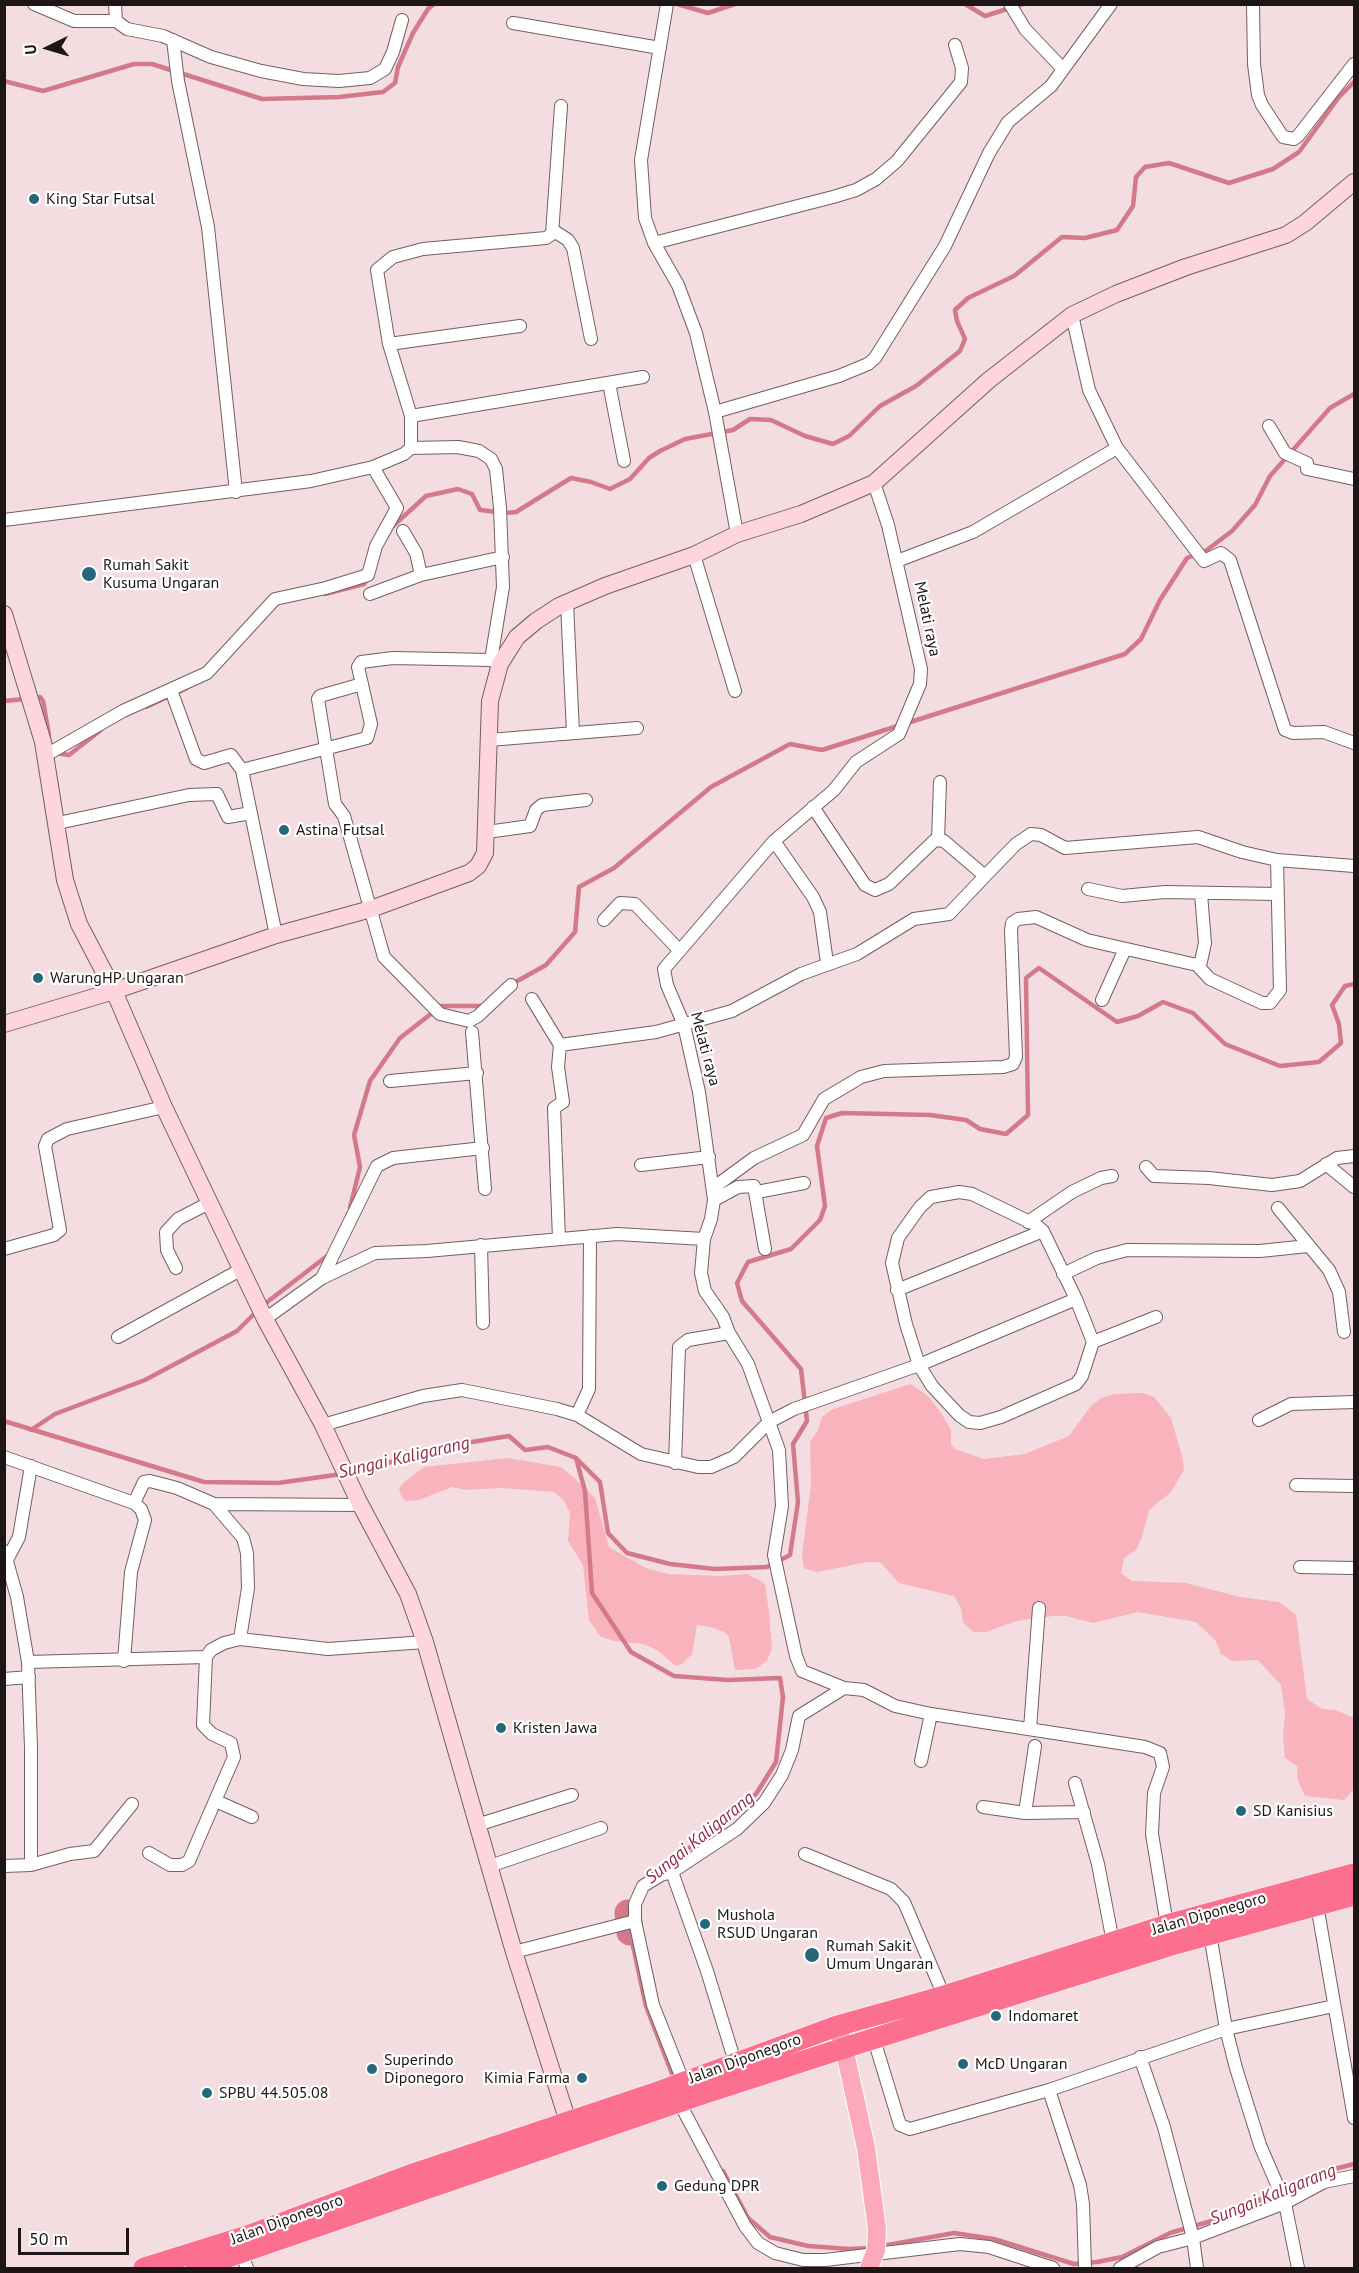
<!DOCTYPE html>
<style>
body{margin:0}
#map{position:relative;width:1359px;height:2273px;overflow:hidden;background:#f3dde0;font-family:"PT Sans",sans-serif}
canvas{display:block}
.frame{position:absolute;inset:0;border:6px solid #1d1516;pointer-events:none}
.north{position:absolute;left:18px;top:18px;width:60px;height:60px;-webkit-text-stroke:4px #fff;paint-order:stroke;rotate:265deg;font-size:16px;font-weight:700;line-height:24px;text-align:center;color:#1d1516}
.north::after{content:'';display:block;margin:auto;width:21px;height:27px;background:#1d1516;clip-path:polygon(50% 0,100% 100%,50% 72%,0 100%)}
.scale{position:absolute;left:18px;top:2228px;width:111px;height:27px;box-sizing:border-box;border:3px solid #1d1516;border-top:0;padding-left:8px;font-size:18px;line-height:21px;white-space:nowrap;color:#1d1516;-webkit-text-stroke:4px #fff;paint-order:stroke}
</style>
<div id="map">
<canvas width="1359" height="2273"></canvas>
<div class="frame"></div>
<div class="north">U</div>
<div class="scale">50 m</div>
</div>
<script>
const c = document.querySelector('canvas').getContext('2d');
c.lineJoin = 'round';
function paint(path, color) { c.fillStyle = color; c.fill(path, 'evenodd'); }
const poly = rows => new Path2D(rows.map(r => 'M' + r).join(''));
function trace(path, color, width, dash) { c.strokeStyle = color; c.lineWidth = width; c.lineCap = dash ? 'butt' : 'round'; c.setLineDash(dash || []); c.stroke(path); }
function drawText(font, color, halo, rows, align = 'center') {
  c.font = font + ' "PT Sans",sans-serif'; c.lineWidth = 4.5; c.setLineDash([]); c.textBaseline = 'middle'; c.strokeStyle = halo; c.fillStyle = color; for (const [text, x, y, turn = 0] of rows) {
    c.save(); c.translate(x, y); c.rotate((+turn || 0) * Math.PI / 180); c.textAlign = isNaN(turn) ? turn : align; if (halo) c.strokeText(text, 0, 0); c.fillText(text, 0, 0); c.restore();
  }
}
const green = poly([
 [911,1384,929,1397,941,1413,951,1430,951,1444,955,1449,984,1459,1025,1454,1069,1436,1091,1406,1101,1398,1114,1394,1142,1393,1154,1397,1171,1418,1182,1456,1184,1470,1171,1492,1149,1510,1142,1537,1136,1550,1124,1558,1121,1573,1132,1581,1186,1583,1240,1597,1279,1602,1296,1615,1307,1699,1322,1709,1335,1710,1354,1718,1354,1784,1353,1790,1344,1800,1305,1796,1298,1781,1297,1766,1285,1758,1283,1736,1285,1713,1281,1685,1258,1660,1232,1661,1221,1654,1216,1641,1196,1622,1138,1612,1093,1623,1066,1616,1053,1616,1016,1621,986,1632,973,1632,963,1622,961,1608,954,1596,899,1583,880,1562,867,1562,817,1572,804,1568,802,1555,811,1485,810,1442,818,1430,822,1417,833,1409],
 [508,1458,561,1467,573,1477,595,1498,609,1547,646,1568,668,1574,720,1576,747,1574,759,1580,765,1584,769,1612,772,1648,767,1661,755,1669,735,1670,729,1637,724,1632,711,1627,697,1625,692,1654,682,1664,676,1666,657,1650,644,1644,614,1641,601,1637,589,1620,583,1565,568,1541,570,1513,564,1501,554,1492,501,1488,466,1490,452,1487,419,1500,405,1501,401,1495,399,1489,403,1483,424,1467]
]);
const stream = poly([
 [677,4,708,13,735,4],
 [965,4,985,16,1023,4],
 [4,81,43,91,134,64,152,64,262,99,339,97,383,92,395,83,398,67,413,33,428,9,434,4],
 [393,526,426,496,458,489,472,494,480,510,506,513,516,512,571,478,591,482,610,489,630,479,649,458,660,451,685,439,733,430,750,419,771,420,805,436,833,444,849,436,880,406,916,386,960,351,965,339,957,321,955,310,968,298,1014,276,1062,237,1085,238,1117,230,1133,206,1136,177,1145,167,1169,163,1229,183,1273,169,1299,152,1339,97,1354,82],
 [325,594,364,584,367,579],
 [34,698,40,697,43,701,49,735],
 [4,701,25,699],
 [146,707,187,688],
 [55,753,69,755,101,730],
 [512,984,546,965,575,932,579,887,614,868,711,787,790,744,822,750,1125,654,1141,639,1160,600,1187,558,1207,550,1232,531,1255,505,1270,476,1330,408,1354,394],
 [350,1208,360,1167,354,1135,370,1081,400,1038,441,1006,484,1006],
 [262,1306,327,1256],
 [4,1421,204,1482,278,1483,342,1474],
 [31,1430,55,1414,145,1380,237,1331,256,1312],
 [576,1458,600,1482,608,1533,627,1553,670,1564,715,1569,767,1567,790,1555,798,1502,793,1444,807,1421,801,1369,742,1301,737,1283,748,1262,791,1249,820,1220,825,1206,817,1146,826,1118,842,1113,930,1115,966,1120,980,1129,1006,1134,1028,1115,1026,978,1039,968,1117,1022,1138,1016,1163,1002,1193,1013,1225,1044,1280,1066,1319,1062,1341,1043,1339,1024,1332,1005,1345,986,1354,984],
 [351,1473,453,1445,509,1436,525,1450,548,1447,576,1458,585,1491,592,1593,631,1652,674,1676,728,1680,780,1678,783,1697,776,1762,756,1794,662,1870],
 [630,1932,646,2006,674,2079],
 [723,2171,748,2218,770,2237,808,2246,849,2249,870,2248],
 [882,2246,954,2233,994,2239,1074,2264,1097,2262,1122,2257,1170,2233,1239,2213,1266,2196,1323,2172,1354,2164]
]);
const river = poly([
 [628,1913,630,1932]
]);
const street = poly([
 [34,4,74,21,116,21,127,29,163,36,211,57,261,71,303,79,339,81,370,78,385,69,393,52,402,20],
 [115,4,116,21],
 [667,4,641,160,645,218,654,243,678,285,696,333,715,412,737,534],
 [1010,4,1025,29,1063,69],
 [1253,4,1254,64,1258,95,1262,105,1283,137,1294,139,1298,136,1354,64],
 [513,23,660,48],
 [173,40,178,81,208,227,236,492],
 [554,231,568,240,573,248,591,339],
 [654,243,833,197,856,190,876,179,897,161,961,82,962,68,955,45],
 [1072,315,1089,390,1117,448,1204,561,1221,553,1230,560,1285,730,1293,733,1324,732,1354,743],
 [389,344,520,326],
 [609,383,624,461],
 [715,412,839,376,868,364,875,358,945,246,989,153,1008,122,1051,86,1111,4],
 [411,416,643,377],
 [1269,426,1285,453,1307,463,1307,469,1354,479],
 [411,448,411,416,389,344,377,270,393,257,423,249,546,238,552,234,561,106],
 [4,520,311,481,373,467,404,454,411,448,458,447,479,451,491,459,496,469,500,508,503,587,491,660,500,664],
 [403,531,416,553,421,575],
 [694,555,735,691],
 [897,561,973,532,1117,448],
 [370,594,421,575,503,557],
 [567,603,573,733],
 [362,684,320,696,318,699,335,804,344,816,384,957,440,1014,469,1021,478,1016,511,985],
 [171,690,196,759,204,763,231,755,242,770,276,935],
 [489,740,637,728],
 [46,755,123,711,207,673,275,599,326,588,368,575,376,546,397,508,373,467],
 [242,770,367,738,371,724,358,667,361,662,393,658,491,660],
 [813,807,865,885,875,890,889,884,935,840,944,841,985,876,1016,844,1031,834,1041,835,1065,848,1198,837,1242,852,1277,860,1354,866],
 [58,823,189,795,217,794,228,817,251,813],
 [487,832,530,826,536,810,542,805,586,800],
 [938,840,940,782],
 [774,841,813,897,820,912,827,963],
 [1088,889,1122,896,1165,892,1276,894],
 [604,920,620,903,635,904,679,950],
 [1200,966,1205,943,1201,894],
 [532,999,560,1045,558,1067,563,1102,554,1108,559,1239],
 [1102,1000,1125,949],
 [472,1032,485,1189],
 [560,1045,656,1032,732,1011,801,974,857,954,914,919,949,914,985,876],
 [390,1081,477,1073],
 [1326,1164,1354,1187],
 [641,1165,709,1157],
 [1146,1167,1154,1176,1209,1178,1272,1185,1300,1181,1337,1158,1354,1156],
 [713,1188,754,1158,803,1135,824,1099,861,1077,884,1071,1003,1067,1013,1064,1016,1057,1011,931,1012,923,1018,919,1036,917,1087,940,1197,965,1210,979,1262,1003,1270,1003,1280,990,1277,860],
 [757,1192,804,1183],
 [959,1192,972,1194,1036,1225,1043,1231,1076,1299,1093,1342,1082,1376,1076,1384,1001,1417,980,1423,969,1422,959,1415,932,1386,919,1365,906,1324,892,1263,898,1238,920,1207,931,1197,959,1192],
 [714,1200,738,1187,754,1186,765,1249],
 [1278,1208,1329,1270,1339,1292,1344,1332],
 [1028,1222,1072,1192,1101,1178,1112,1176],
 [704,1239,701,1273,705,1291,723,1317,729,1333,748,1364,779,1450,782,1506,774,1555,796,1656,802,1671,844,1688,864,1690,895,1706,931,1714,1145,1747,1160,1753,1163,1767,1154,1793,1152,1834,1167,1925],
 [481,1245,483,1323],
 [4,1249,54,1235,60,1230,45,1146,48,1139,67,1129,164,1107],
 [176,1268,167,1250,166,1232,178,1219,209,1203],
 [1063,1274,1097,1258,1127,1250,1260,1251,1308,1246],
 [322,1278,377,1166,393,1158,483,1148],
 [897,1290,1043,1231],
 [265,1319,322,1278,375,1253,427,1251,617,1234,704,1239,711,1219,714,1200,699,1092,684,1025,667,985,664,969,774,841,834,790,856,762,899,734,920,684,921,669,888,525,874,483],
 [118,1337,242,1269],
 [1093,1342,1156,1317],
 [577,1415,589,1389,590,1236],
 [1259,1420,1291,1404,1354,1402],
 [323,1425,423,1396,462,1390,557,1409,577,1415,641,1454,698,1467,711,1467,734,1457,769,1422,794,1409,919,1365,1076,1299],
 [4,1457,134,1503,144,1482,150,1481,177,1488,214,1504,361,1505],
 [675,1463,679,1347,688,1340,729,1333],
 [1296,1485,1354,1486],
 [214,1504,243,1538,247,1553,248,1588,240,1639],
 [4,1551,17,1597,28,1662,31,1748,31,1865,4,1866],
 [8,1558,19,1537,31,1466],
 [1300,1567,1354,1568],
 [124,1661,131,1572,145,1520,141,1509,134,1503],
 [28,1662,206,1657,211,1650,224,1643,240,1639,328,1649,425,1642],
 [4,1679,29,1677],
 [1030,1729,1039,1608],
 [921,1761,931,1714],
 [1075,1783,1098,1864,1113,1942],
 [216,1801,252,1817],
 [983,1807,1025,1813,1035,1746],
 [1025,1813,1084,1812],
 [477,1825,572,1795],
 [149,1853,170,1865,182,1865,189,1861,234,1757,231,1743,212,1734,203,1725,206,1657],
 [805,1854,891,1889,904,1902,944,1996],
 [31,1865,70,1854,94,1851,132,1804],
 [490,1866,601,1828],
 [672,1872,661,1875,643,1886,635,1904,635,1921,653,2005,683,2081],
 [1317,1905,1354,2118],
 [1210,1934,1226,2029,1236,2068,1260,2145,1285,2203,1298,2268],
 [514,1952,635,1921],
 [872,2033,900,2125,910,2129,1049,2090,1226,2029,1334,2006],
 [1140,2057,1164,2127,1193,2238,1197,2268],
 [735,2062,707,1971,672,1872,737,1829,764,1803,782,1775,792,1750,799,1716,844,1688],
 [1049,2090,1080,2185,1083,2204,1085,2268],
 [679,2102,745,2226,758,2243,775,2253,803,2260,825,2260,960,2244,989,2247,1053,2268],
 [241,2253,247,2268],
 [1120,2268,1158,2247,1193,2238,1285,2203,1324,2182,1354,2176]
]);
const secondary = poly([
 [4,614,43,742,65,880,79,924,114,991,164,1107,265,1319,323,1425,358,1500,408,1594,425,1642,514,1952,571,2131],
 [4,1024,114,991,276,935,371,909,469,873,478,866,485,853,490,701,500,664,517,637,536,621,559,606,605,586,694,555,737,534,801,514,874,483,989,380,1072,315,1116,294,1186,267,1286,235,1305,223,1354,182]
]);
const primary = poly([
 [837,2026,844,2048,866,2148,877,2229,876,2250,869,2268]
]);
const highway = poly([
 [144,2268,250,2235,410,2175,652,2094,837,2026,944,1996,1167,1925,1354,1874],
 [196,2268,699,2095,844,2048,1178,1943,1354,1895]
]);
const markers = [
 [34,199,6,"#24687a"],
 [89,574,8,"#24687a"],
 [284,830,6,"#24687a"],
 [38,978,6,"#24687a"],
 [501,1728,6,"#24687a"],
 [1241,1811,6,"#24687a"],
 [705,1924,6,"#24687a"],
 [812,1955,8,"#24687a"],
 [996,2016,6,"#24687a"],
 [963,2064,6,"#24687a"],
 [372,2069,6,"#24687a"],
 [582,2078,6,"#24687a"],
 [207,2093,6,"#24687a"],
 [662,2186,6,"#24687a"]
];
const poiNames = [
 ["King Star Futsal",46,199],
 ["Rumah Sakit",103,565],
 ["Kusuma Ungaran",103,583],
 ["Astina Futsal",296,830],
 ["WarungHP Ungaran",50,978],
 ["Kristen Jawa",513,1728],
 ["SD Kanisius",1253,1811],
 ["Mushola",717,1915],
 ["RSUD Ungaran",717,1933],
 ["Rumah Sakit",826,1946],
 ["Umum Ungaran",826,1964],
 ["Indomaret",1008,2016],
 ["Superindo",384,2060],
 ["Diponegoro",384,2078],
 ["McD Ungaran",975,2064],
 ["Kimia Farma",570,2078,"right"],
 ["SPBU 44.505.08",219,2093],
 ["Gedung DPR",674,2186]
];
const streetNames = [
 ["Melati raya",927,619,78],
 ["Melati raya",705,1049,75],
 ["Jalan Diponegoro",1209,1914,-16],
 ["Jalan Diponegoro",745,2059,-20],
 ["Jalan Diponegoro",287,2220,-20]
];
const waterNames = [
 ["Sungai Kaligarang",404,1458,-13],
 ["Sungai Kaligarang",700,1838,-39],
 ["Sungai Kaligarang",1273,2195,-22]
];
paint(green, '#f8b3bd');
trace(stream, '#d37989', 4.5);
trace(river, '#d37989', 27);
trace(street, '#725f61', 14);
trace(secondary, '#725f61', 18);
trace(primary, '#fff', 20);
trace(highway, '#fff', 22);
trace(street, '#fff', 12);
trace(secondary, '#fed4dd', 16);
trace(primary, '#fca9bb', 18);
trace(highway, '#fa708e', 21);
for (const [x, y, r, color] of markers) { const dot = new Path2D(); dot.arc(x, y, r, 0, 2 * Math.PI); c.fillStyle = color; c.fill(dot); trace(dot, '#fff', 2); }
drawText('16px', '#1d1516', '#fff', poiNames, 'left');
drawText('16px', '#1d1516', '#fff', streetNames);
drawText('italic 18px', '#952a47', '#fff', waterNames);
</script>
